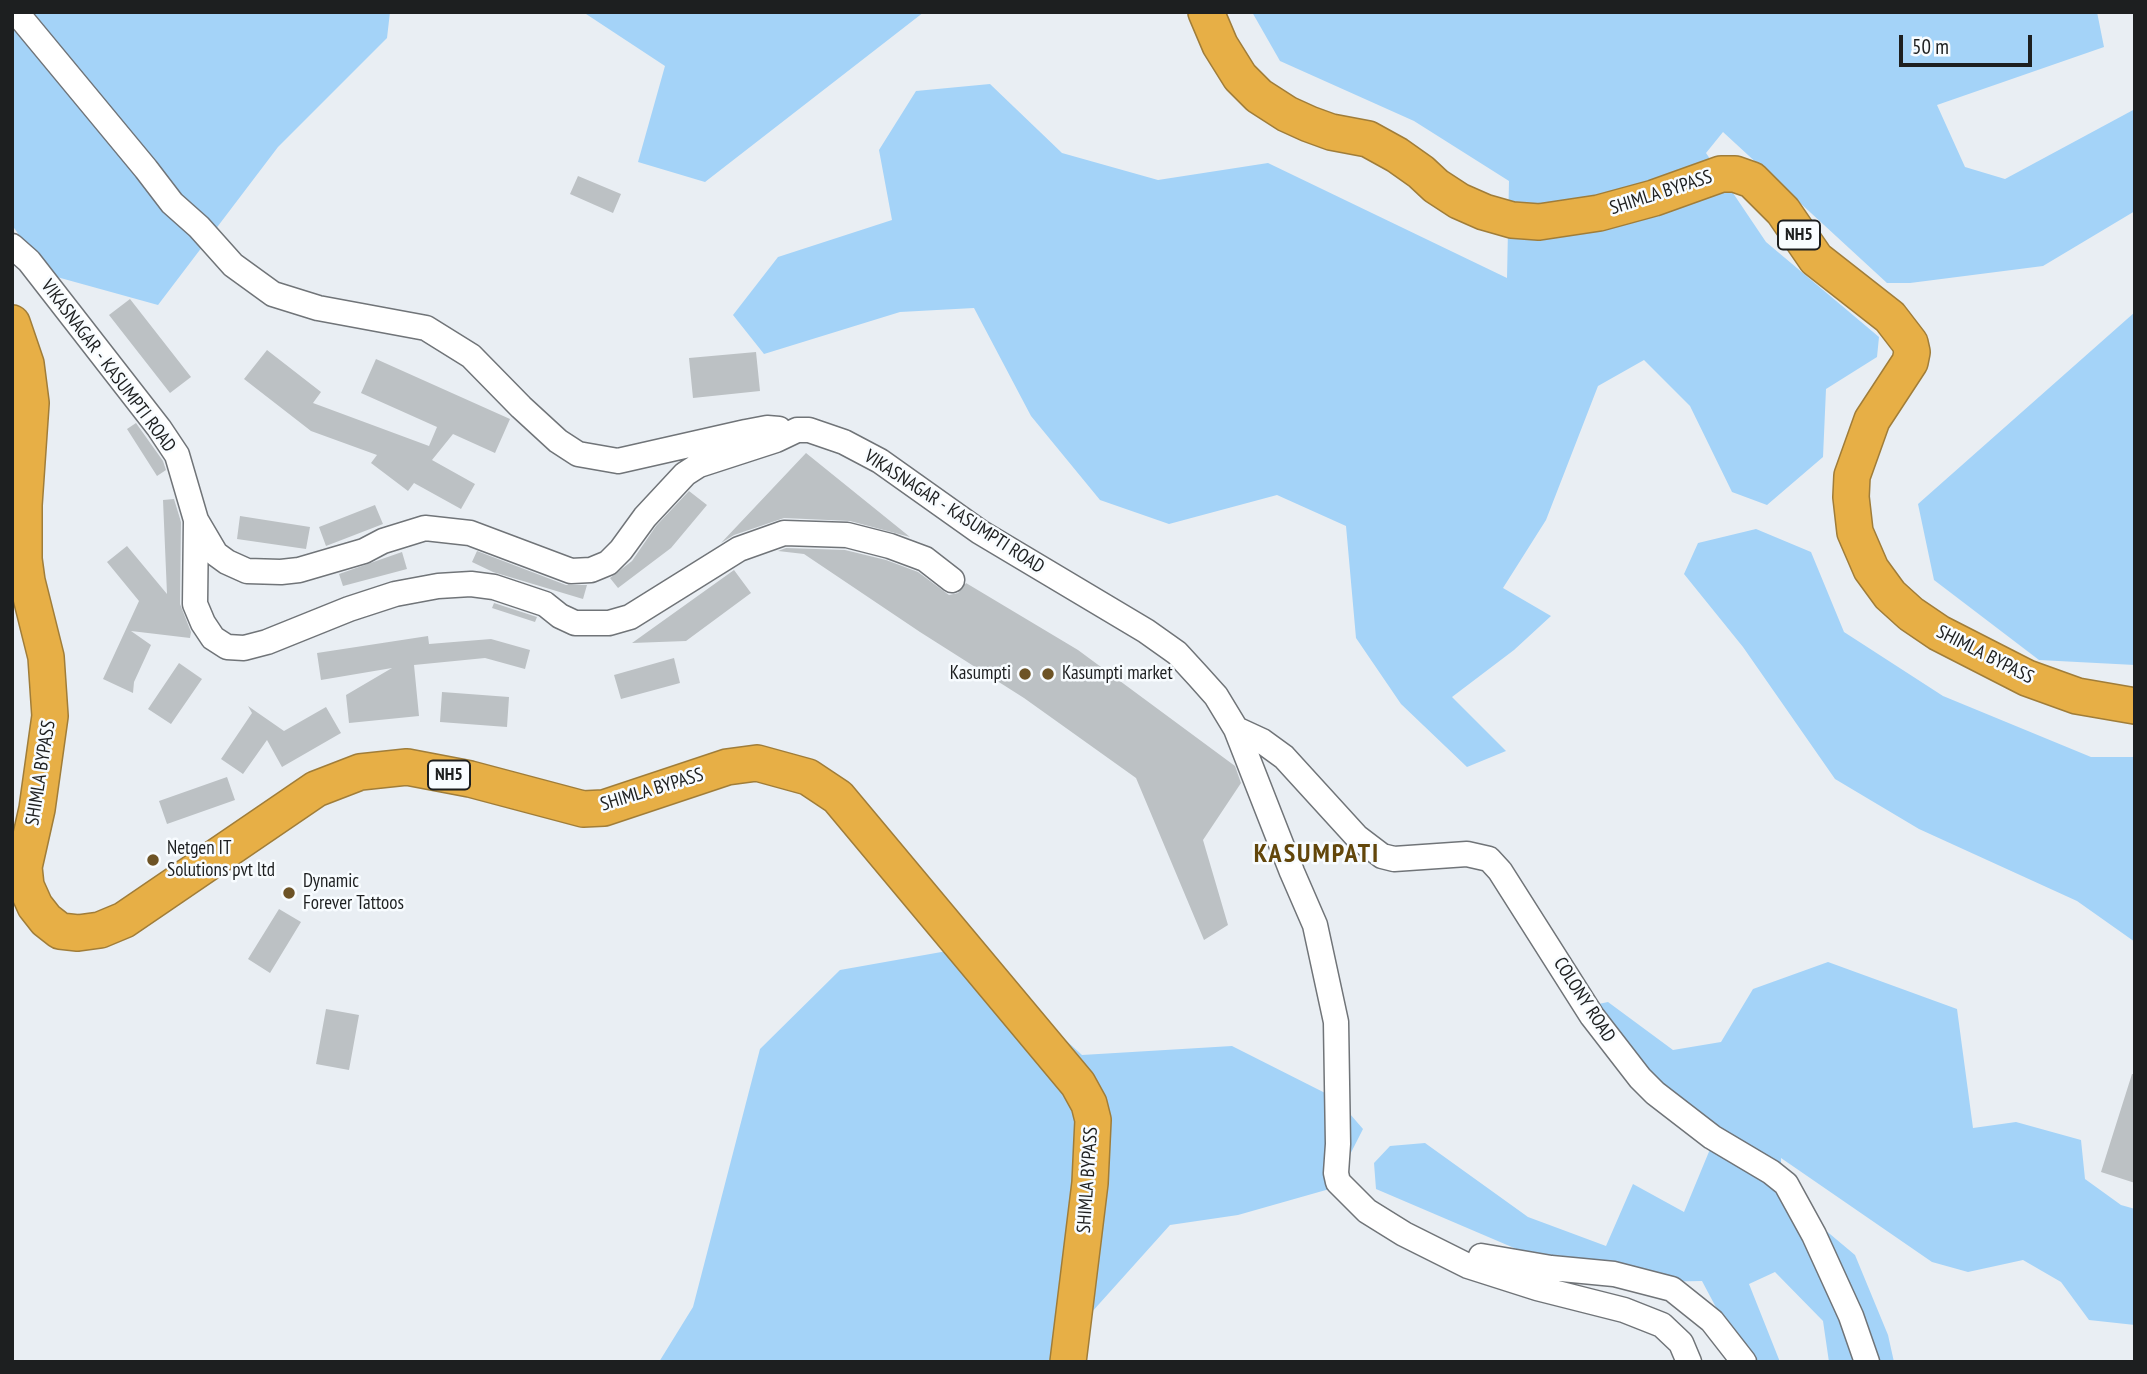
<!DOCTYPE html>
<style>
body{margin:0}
#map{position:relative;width:2147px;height:1374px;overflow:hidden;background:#e9eef3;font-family:"PT Sans Narrow",sans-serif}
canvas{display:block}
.frame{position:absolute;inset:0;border:14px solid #1d1f20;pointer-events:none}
.scale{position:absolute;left:1899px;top:35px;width:133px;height:32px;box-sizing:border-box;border:4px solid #1d1f20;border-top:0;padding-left:9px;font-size:21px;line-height:24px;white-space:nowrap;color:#1d1f20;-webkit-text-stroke:5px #f8fcff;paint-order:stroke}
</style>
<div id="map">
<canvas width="2147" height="1374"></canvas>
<div class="frame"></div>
<div class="scale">50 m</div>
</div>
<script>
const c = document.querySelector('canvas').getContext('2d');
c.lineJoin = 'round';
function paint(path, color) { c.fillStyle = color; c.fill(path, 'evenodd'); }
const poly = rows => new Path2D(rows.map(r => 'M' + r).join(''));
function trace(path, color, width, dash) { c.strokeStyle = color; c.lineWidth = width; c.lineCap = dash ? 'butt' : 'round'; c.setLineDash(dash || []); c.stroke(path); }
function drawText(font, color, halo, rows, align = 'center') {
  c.font = font + ' "PT Sans Narrow",sans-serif'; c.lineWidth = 5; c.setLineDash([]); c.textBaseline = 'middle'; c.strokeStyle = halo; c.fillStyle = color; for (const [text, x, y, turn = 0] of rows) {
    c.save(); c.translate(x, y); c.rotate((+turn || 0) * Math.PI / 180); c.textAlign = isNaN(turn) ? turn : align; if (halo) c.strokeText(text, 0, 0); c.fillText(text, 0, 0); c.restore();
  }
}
const green = poly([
 [12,12,390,12,387,38,278,147,158,305,46,274,12,225],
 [583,12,924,12,705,182,638,162,665,66],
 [1252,12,2097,12,2104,47,1937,105,1965,167,2005,179,2135,109,2135,211,2043,266,1910,283,1887,283,1723,132,1706,153,1766,242,1879,337,1877,357,1826,389,1823,457,1767,505,1732,492,1690,406,1644,360,1598,386,1546,520,1503,588,1551,616,1514,650,1452,697,1506,751,1467,767,1401,704,1356,638,1346,526,1277,495,1169,524,1100,500,1031,416,974,308,900,312,764,354,733,315,778,257,892,220,879,150,916,91,990,84,1062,153,1158,180,1268,163,1507,278,1509,181,1414,121,1280,61],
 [2135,312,2135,665,2039,660,1934,580,1918,504],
 [1756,529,1811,552,1844,632,1943,696,2091,757,2135,757,2135,942,2077,901,1919,829,1835,779,1743,647,1684,574,1698,543],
 [964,948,1082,1055,1232,1046,1337,1099,1363,1129,1333,1188,1238,1215,1170,1225,1047,1362,659,1362,693,1307,760,1049,840,970],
 [1828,962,1957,1009,1973,1128,2016,1122,2081,1140,2085,1179,2121,1205,2135,1209,2135,1325,2089,1320,2061,1282,2023,1260,1968,1272,1932,1262,1781,1158,1781,1193,1855,1255,1888,1335,1894,1362,1829,1362,1823,1321,1775,1272,1749,1284,1780,1362,1745,1362,1702,1281,1596,1283,1376,1189,1374,1163,1390,1146,1425,1143,1528,1217,1606,1246,1633,1184,1684,1212,1713,1142,1604,1029,1589,1006,1608,1002,1673,1050,1721,1042,1753,989]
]);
const building = poly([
 [578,176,621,194,613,213,570,194],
 [130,299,191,377,170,393,109,315],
 [267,350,321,392,313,403,429,446,437,427,361,393,376,359,510,419,495,453,453,434,432,460,475,484,461,509,414,483,408,491,371,463,377,455,311,431,244,379],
 [756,352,760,391,693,398,689,358],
 [136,423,163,461,166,470,157,476,127,429],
 [806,453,910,537,850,521,784,518,734,535,721,543],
 [689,491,707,505,671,548,618,588,610,578,632,561,656,526],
 [174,499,181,522,180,604,191,632,190,638,131,631,151,645,134,682,133,693,103,679,139,601,107,562,127,546,167,594,163,500],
 [375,505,383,524,326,546,319,527],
 [240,516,310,527,306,549,237,539],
 [786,548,845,550,886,560,918,572,949,595,958,593,966,583,1078,650,1235,766,1241,783,1203,840,1228,925,1204,940,1136,778,1024,698,920,632,804,554,778,551],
 [477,551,566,585,587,585,583,599,493,572,472,562],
 [402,552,407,569,343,586,339,574],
 [734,570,751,593,686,641,632,643],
 [494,603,537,617,535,622,492,608],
 [428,636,429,644,491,639,530,650,525,669,485,658,414,665,419,716,349,723,346,695,392,668,321,680,317,653],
 [674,658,680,683,621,699,614,675],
 [179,663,202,679,171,724,148,709],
 [442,692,509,697,507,727,440,722],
 [248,706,284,731,326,707,341,733,282,767,267,740,243,774,221,759,252,713],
 [227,777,235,800,167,824,159,801],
 [279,909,301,922,270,973,248,959],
 [326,1009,359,1015,349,1070,316,1064],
 [2132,1074,2135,1074,2135,1183,2101,1172]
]);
const minor = poly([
 [16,12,146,169,172,203,199,227,233,265,273,294,318,308,426,328,471,356,521,407,558,441,578,454,618,461,746,432,767,428,779,429],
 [12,246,29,261,159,428,177,455,196,520,216,554,227,562,247,571,281,572,299,570,364,551,383,541,425,528,470,533,571,571,591,570,608,563,621,550,645,517,685,474,699,465,776,440,797,430,809,430,844,442,880,461,980,532,1146,631,1177,653,1199,677,1216,696,1236,729,1292,872,1315,925,1336,1022,1338,1144,1336,1173,1338,1182,1367,1211,1404,1234,1468,1266,1537,1288,1624,1310,1662,1325,1681,1343,1689,1362],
 [196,521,195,604,203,623,213,638,227,647,244,648,267,642,349,609,395,594,438,586,471,584,494,587,545,604,560,616,575,623,609,623,630,617,739,549,784,533,847,535,890,546,925,559,952,580],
 [1236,729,1262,741,1284,757,1357,837,1382,856,1394,859,1467,854,1489,859,1500,871,1592,1016,1640,1078,1655,1093,1712,1137,1771,1172,1786,1184,1814,1235,1851,1316,1867,1362],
 [1481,1256,1551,1268,1614,1274,1672,1289,1712,1321,1744,1362]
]);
const highway = poly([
 [1206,12,1220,45,1240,77,1259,96,1287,114,1309,124,1331,132,1368,139,1397,155,1421,172,1436,186,1459,201,1484,212,1512,220,1539,222,1599,213,1654,198,1721,174,1735,174,1752,180,1783,211,1816,259,1890,317,1910,343,1912,352,1910,362,1872,420,1852,476,1851,497,1855,532,1871,569,1890,595,1911,614,1939,633,2027,678,2077,696,2135,706],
 [12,323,26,364,31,403,24,505,24,559,27,581,46,657,50,716,37,809,24,867,26,886,35,906,46,920,60,931,78,933,100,930,124,920,316,789,360,772,407,767,470,779,583,809,604,808,727,767,757,763,808,777,838,797,1078,1084,1089,1104,1093,1120,1090,1183,1068,1362]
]);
const markers = [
 [1025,674,7,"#6d5325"],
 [1048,674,7,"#6d5325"],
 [153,860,7,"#6d5325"],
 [289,893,7,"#6d5325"]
];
const shields = [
 [1799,235,42],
 [449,775,42]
];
const shieldNames = [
 ["NH5",1799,235],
 ["NH5",449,775]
];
const streetNames = [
 ["SHIMLA BYPASS",1661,193,-18],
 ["VIKASNAGAR - KASUMPTI ROAD",108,366,53],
 ["VIKASNAGAR - KASUMPTI ROAD",954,512,33],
 ["SHIMLA BYPASS",1985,655,27],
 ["SHIMLA BYPASS",41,773,-81],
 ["SHIMLA BYPASS",652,790,-17],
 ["COLONY ROAD",1584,1000,57],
 ["SHIMLA BYPASS",1088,1180,-86]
];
const poiNames = [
 ["Kasumpti",1011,674,"right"],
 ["Kasumpti market",1062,674],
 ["Netgen IT",167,849],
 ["Solutions pvt ltd",167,871],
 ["Dynamic",303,882],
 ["Forever Tattoos",303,904]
];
const districtNames = [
 ["KASUMPATI",1317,855]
];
paint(green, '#a4d3f8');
paint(building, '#bcc1c4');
trace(minor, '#707478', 27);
trace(highway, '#a07d39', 38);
trace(minor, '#fff', 24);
trace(highway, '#e7af46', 35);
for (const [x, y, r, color] of markers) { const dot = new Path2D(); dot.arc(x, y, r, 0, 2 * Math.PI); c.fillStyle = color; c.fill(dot); trace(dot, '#f8fcff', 2.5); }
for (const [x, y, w] of shields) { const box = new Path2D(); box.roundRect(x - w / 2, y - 14.5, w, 29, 5); c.fillStyle = '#f8fcff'; c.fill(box); trace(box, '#1d1f20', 2); }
drawText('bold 18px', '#1d1f20', null, shieldNames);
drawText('19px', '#1d1f20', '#f8fcff', streetNames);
drawText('19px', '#1d1f20', '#f8fcff', poiNames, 'left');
c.letterSpacing = '2px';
drawText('bold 26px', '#62460b', '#f8fcff', districtNames);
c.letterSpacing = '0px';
</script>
